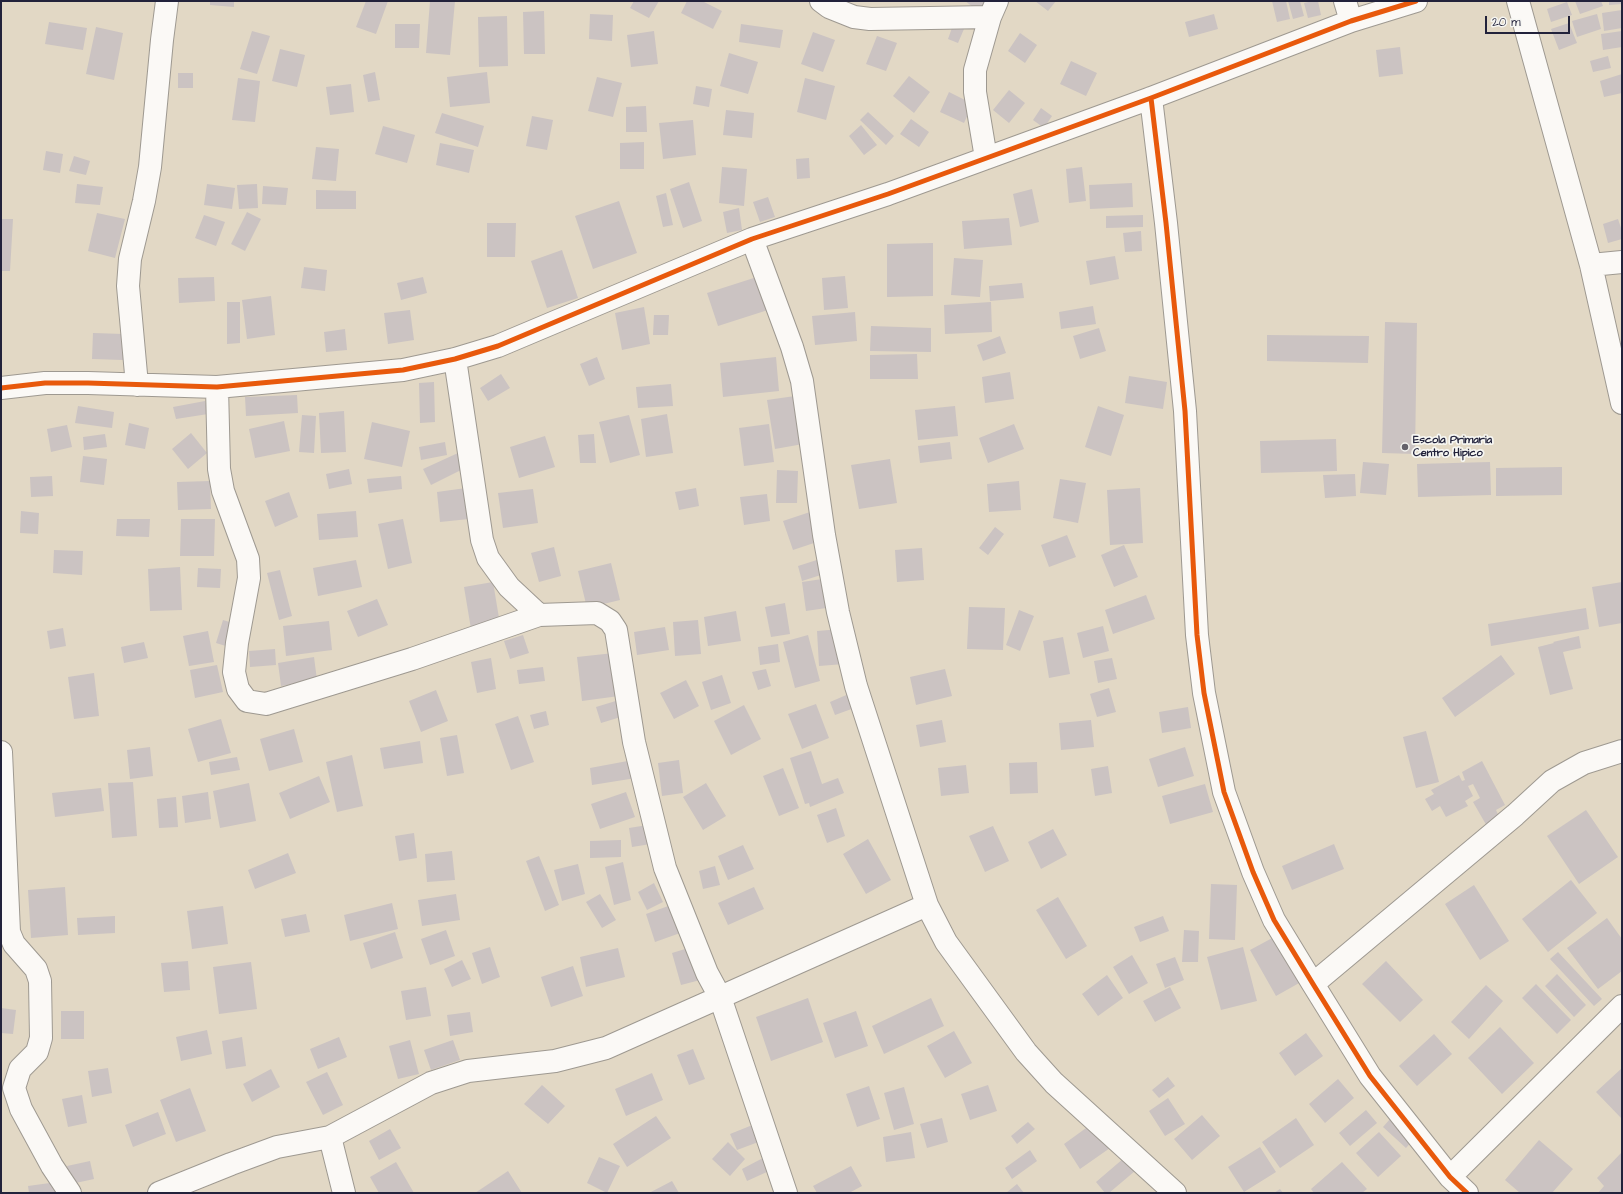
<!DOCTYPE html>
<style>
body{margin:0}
#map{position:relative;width:1623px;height:1194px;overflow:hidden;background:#e2d8c5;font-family:"Architects Daughter",sans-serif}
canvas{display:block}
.frame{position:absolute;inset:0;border:2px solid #22223b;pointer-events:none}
.scale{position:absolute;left:1485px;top:16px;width:85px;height:18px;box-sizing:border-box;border:2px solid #22223b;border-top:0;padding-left:5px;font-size:12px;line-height:14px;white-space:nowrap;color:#22223b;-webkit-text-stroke:3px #f6f6f2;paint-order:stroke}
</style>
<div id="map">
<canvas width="1623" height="1194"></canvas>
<div class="frame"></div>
<div class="scale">20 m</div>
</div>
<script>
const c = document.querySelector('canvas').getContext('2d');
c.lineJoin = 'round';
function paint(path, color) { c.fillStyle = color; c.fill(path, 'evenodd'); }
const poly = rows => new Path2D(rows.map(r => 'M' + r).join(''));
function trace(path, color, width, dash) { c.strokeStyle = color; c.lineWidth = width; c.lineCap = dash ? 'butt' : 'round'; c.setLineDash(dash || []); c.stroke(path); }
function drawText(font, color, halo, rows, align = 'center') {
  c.font = font + ' "Architects Daughter",sans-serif'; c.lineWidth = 3.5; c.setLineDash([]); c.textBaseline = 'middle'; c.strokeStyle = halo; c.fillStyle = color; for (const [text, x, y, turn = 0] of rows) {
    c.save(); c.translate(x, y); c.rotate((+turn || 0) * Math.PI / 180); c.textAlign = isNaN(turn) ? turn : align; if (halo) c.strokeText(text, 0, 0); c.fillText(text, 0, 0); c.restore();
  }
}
const building = poly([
 [210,1,234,1,234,7,210,5],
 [366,1,388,1,376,34,356,27],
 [430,1,455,1,450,55,426,53],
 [634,1,659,1,649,18,630,8],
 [687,1,702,1,722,11,713,29,681,13],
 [965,1,990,1,981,13],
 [1035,1,1056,1,1048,11],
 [1272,1,1286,1,1290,19,1277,22],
 [1288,1,1300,1,1304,16,1293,19],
 [1313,1,1318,1,1321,15,1308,18,1304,3],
 [1575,1,1601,1,1603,6,1580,14],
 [1609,1,1622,1,1622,4,1609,5],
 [1567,2,1572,15,1551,22,1547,9],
 [1622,10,1622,28,1604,31,1602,13],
 [544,11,545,54,524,54,523,12],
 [590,14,613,15,612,41,589,39],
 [1214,14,1218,29,1189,37,1185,22],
 [1597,14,1601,29,1577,37,1572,21],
 [507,16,508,66,479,67,478,17],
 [49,22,87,28,83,50,45,44],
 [1569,23,1577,43,1559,50,1551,29],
 [395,24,420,24,419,48,395,48],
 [741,24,783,30,780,48,739,42],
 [953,25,964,29,958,43,948,39],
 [96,27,123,33,114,80,86,74],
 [252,31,270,36,257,74,240,69],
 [654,31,658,64,631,67,627,35],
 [1622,31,1622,47,1603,50,1601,34],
 [813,32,835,40,823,72,801,64],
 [1020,33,1037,45,1025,63,1008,51],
 [877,36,897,43,886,71,866,64],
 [1400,47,1403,74,1379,77,1376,50],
 [280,49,305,55,297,87,272,81],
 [729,53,758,62,748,94,720,86],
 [1608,56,1611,68,1593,72,1590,61],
 [1071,61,1097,73,1086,96,1060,84],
 [375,72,380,100,368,102,363,75],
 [487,72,490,103,450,107,447,77],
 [178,73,193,73,193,88,178,88],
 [1622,74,1622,93,1604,97,1600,81],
 [909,76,930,92,914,113,893,96],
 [597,77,622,83,613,117,588,111],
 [238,78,260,81,255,122,232,120],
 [805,78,835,86,826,120,797,112],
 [351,84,354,112,330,115,326,87],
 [696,86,712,89,709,107,693,104],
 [1009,90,1025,103,1009,123,993,110],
 [949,92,973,104,964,123,940,112],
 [646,106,647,132,626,132,626,107],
 [1041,108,1052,116,1044,128,1033,120],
 [726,110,754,113,752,138,723,135],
 [868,112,894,136,886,145,860,120],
 [442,113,484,126,478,147,435,133],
 [532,116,553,120,547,150,526,146],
 [911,119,929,132,919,147,900,134],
 [693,120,696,155,663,159,659,123],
 [861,125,877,145,864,155,849,136],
 [383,126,415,135,407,163,375,154],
 [644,142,644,169,620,169,620,143],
 [440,143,474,150,469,173,436,165],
 [316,147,339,149,336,181,312,179],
 [46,151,63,154,60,173,43,170],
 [74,156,90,161,86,175,69,171],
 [809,158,810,178,797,179,796,159],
 [722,167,747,169,744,206,719,203],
 [1082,167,1086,201,1069,203,1066,169],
 [689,182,702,221,683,228,670,189],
 [1132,183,1133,207,1090,209,1089,185],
 [77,184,103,187,100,205,75,203],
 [207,184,235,188,232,209,204,205],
 [257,184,258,208,239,209,237,185],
 [263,186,288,188,286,205,262,204],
 [1032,189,1039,222,1020,227,1013,194],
 [316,190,356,191,356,209,316,209],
 [666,193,673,225,663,227,656,196],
 [768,197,775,217,760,222,753,202],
 [619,201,637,253,593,269,575,216],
 [739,208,742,230,727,233,723,212],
 [247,212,261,219,245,251,231,244],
 [97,213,125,219,115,258,88,251],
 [204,215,225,222,216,246,195,238],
 [1143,215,1143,227,1106,228,1106,216],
 [1009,218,1012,245,964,249,962,221],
 [1,219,13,219,10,271,1,271],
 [1618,219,1622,231,1622,239,1608,243,1603,224],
 [487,223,516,223,515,257,487,257],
 [1141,231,1142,251,1125,252,1123,233],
 [933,243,933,296,887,297,887,244],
 [562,250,578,298,547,308,531,261],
 [1115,256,1119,279,1090,285,1086,261],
 [954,258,983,260,980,297,951,295],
 [304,267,327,270,325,291,301,288],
 [760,276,771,309,718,326,707,293],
 [845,276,848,308,824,310,822,278],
 [214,277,215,301,179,303,178,278],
 [423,277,427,293,401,300,397,283],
 [1022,283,1024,298,990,301,989,286],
 [271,296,275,335,247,339,242,300],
 [227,302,240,302,240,343,227,344],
 [991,302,992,332,945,334,944,305],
 [1093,306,1096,324,1061,329,1059,312],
 [644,307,650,344,622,350,615,313],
 [410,310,414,340,388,344,384,313],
 [855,312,857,341,815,345,812,316],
 [654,315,669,315,668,335,653,335],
 [1385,322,1417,323,1415,454,1382,453],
 [871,326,931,328,931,352,870,351],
 [1099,328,1106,351,1080,359,1073,336],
 [345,329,347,350,326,352,324,332],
 [93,333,124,334,123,360,92,359],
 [1267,335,1369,336,1368,363,1267,361],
 [1000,336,1006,353,983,361,977,345],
 [917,354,918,379,870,379,870,355],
 [597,357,605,379,589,386,580,364],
 [776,357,779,391,723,397,720,363],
 [1010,372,1014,399,985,403,982,377],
 [501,374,510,388,488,401,480,388],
 [1129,376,1167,382,1163,409,1125,403],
 [434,382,435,422,420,423,419,383],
 [671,384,673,406,638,408,636,387],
 [297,395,298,413,246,416,245,397],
 [795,396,803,444,775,449,767,400],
 [205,401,208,414,176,419,173,407],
 [78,406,114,412,112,428,75,423],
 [955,406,958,436,918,440,915,410],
 [1098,406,1124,415,1111,456,1085,447],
 [344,411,346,452,321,453,319,413],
 [667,414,673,453,646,457,641,419],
 [302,415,316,416,314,453,299,452],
 [629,415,640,455,610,463,599,422],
 [284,421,290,451,255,458,249,429],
 [372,422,410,431,402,467,364,459],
 [129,423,149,428,145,449,125,445],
 [769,424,774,462,744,466,739,428],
 [1014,424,1024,449,988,463,979,438],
 [67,425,72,447,51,452,47,429],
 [191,433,207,453,188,469,172,449],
 [105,434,107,447,84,450,83,437],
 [594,434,596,463,580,463,578,435],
 [545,436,555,467,519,478,510,447],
 [1336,439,1337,471,1261,473,1260,441],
 [445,442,447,455,421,460,419,447],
 [950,442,952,459,920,463,918,446],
 [458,453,465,468,431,485,423,469],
 [83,456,107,459,104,485,80,482],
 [890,459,897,503,859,509,851,465],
 [1363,462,1389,464,1386,495,1360,493],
 [1490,462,1491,495,1418,497,1417,464],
 [1562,467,1562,495,1496,496,1496,468],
 [349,469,352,484,329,489,326,474],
 [777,470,798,471,797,503,776,503],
 [1355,474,1356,496,1325,498,1323,475],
 [52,476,53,496,31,497,30,477],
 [401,476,402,489,369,493,367,479],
 [1060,479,1086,483,1078,523,1053,518],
 [210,481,211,509,178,510,177,482],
 [1019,481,1021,510,989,512,987,484],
 [466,488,469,519,440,522,437,492],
 [696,488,699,506,679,510,675,492],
 [1140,488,1143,543,1110,545,1107,490],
 [533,489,538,523,503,528,498,493],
 [289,492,298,517,275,527,265,501],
 [767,494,770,521,744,525,740,497],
 [21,511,39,513,38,534,20,533],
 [356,511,358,537,319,540,317,514],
 [813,511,823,540,793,550,783,521],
 [117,519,150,519,149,537,116,536],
 [181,519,215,519,214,556,180,556],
 [403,519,412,563,388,569,378,524],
 [995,527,1004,534,988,555,979,548],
 [1067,535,1076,557,1049,567,1041,545],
 [1124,545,1138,577,1114,587,1101,555],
 [554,547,561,576,539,582,531,553],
 [922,548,924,580,897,582,895,550],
 [54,550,83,551,82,575,53,573],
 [820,559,824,574,802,581,798,566],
 [356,560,362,587,318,596,313,568],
 [611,563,620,600,587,608,578,571],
 [180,567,182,610,150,611,148,569],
 [198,568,221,569,220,588,197,587],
 [280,570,292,616,279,620,267,573],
 [829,578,833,607,806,611,802,582],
 [493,582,500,624,471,629,464,587],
 [1622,582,1622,623,1599,627,1592,587],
 [1146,595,1155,619,1113,634,1105,610],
 [377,599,388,625,358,637,347,611],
 [785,603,790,634,771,637,765,607],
 [969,607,1005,608,1003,650,967,649],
 [1586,608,1589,629,1491,646,1488,624],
 [1019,610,1034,616,1020,651,1006,645],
 [736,611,741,641,708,646,704,617],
 [223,620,236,624,229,647,216,643],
 [698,620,701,654,675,656,673,622],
 [329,621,332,650,286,656,283,626],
 [1103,626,1109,651,1083,658,1077,633],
 [665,627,669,650,637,655,634,632],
 [63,628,66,646,50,649,47,631],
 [841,629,844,664,819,666,817,631],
 [208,631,214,662,189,666,183,636],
 [523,635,529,653,510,659,504,641],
 [808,635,820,681,795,688,783,642],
 [1579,636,1581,648,1563,652,1573,689,1550,695,1538,647,1554,643,1553,642],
 [1063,637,1070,674,1049,678,1043,641],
 [144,642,148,658,124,663,121,647],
 [778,644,780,662,760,665,758,647],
 [275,649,276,665,250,667,249,651],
 [614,653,619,696,582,701,577,657],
 [1501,655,1515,674,1455,717,1442,698],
 [314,657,317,680,281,686,278,663],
 [491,658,496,689,477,693,471,662],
 [1112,658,1117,679,1098,683,1094,661],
 [217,665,223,692,195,698,190,670],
 [543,667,545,681,519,684,517,670],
 [766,669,771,686,758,690,752,672],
 [945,669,952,696,916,705,910,677],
 [94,673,99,716,74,719,68,677],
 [722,675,731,703,711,710,702,682],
 [686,680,699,706,674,719,660,693],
 [1109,688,1116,712,1097,717,1090,694],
 [436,690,448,721,421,732,409,701],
 [851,693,857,707,835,715,830,702],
 [619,700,624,716,601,723,596,707],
 [816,704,829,738,802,749,788,714],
 [744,705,761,739,731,755,714,721],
 [1188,707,1191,728,1162,733,1159,712],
 [546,711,549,725,534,729,530,715],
 [518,716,534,762,511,770,495,724],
 [221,719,231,753,198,762,188,729],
 [942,720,946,742,920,747,916,725],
 [1091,720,1094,747,1061,750,1059,723],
 [294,729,303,762,269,771,260,739],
 [1426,731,1439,782,1416,788,1403,737],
 [457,735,464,773,447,776,440,738],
 [420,741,423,763,384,769,380,748],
 [150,747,153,776,130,779,127,750],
 [1185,747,1194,776,1158,787,1149,759],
 [811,751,822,784,838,778,844,793,810,807,809,803,805,804,790,758],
 [352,755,363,806,337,812,326,762],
 [237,757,240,770,211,775,209,762],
 [633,760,636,778,592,785,590,768],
 [679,760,683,793,662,796,658,763],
 [1482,761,1505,805,1496,810,1501,821,1488,828,1473,802,1480,798,1473,784,1468,786,1473,796,1465,801,1468,806,1446,817,1440,806,1432,811,1425,799,1434,794,1431,790,1459,775,1462,781,1465,780,1462,772],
 [1037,762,1038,793,1010,794,1009,763],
 [966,765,969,793,941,796,938,768],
 [1108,766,1112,793,1095,796,1091,769],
 [783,768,799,808,779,816,763,776],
 [319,776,330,802,290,819,279,793],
 [133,782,137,836,112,838,108,783],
 [249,783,256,821,220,828,213,791],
 [706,783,726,816,703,830,683,797],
 [1205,784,1213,812,1170,824,1162,796],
 [101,788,104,811,55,817,52,793],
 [208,792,211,819,185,823,182,796],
 [626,792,635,817,600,829,591,804],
 [176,797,178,827,159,828,157,799],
 [836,808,845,836,827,843,817,815],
 [1586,810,1618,857,1579,884,1547,836],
 [654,824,657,843,632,847,629,828],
 [993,826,1009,861,985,872,969,836],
 [1053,829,1067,855,1041,869,1028,842],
 [414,833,417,858,399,861,395,836],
 [868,839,891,880,866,894,843,854],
 [621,840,621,857,590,858,590,841],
 [1334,844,1344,869,1292,890,1282,866],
 [743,845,754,869,728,880,718,856],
 [452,851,455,880,427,882,425,854],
 [288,853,296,873,255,889,248,870],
 [539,856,559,905,545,911,526,861],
 [623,862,631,900,614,905,605,867],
 [578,864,585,894,562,901,554,870],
 [715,866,720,885,703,889,699,871],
 [1571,880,1597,913,1548,952,1522,919],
 [654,883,663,902,647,910,638,892],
 [1211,884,1237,885,1235,940,1209,939],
 [1474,885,1509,941,1480,960,1445,904],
 [65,887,68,935,31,938,28,890],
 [754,887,764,909,728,925,718,903],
 [456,894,460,920,422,926,418,900],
 [600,894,616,920,602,928,586,902],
 [1058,897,1087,946,1066,959,1036,910],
 [392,903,398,929,350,941,344,915],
 [674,904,683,932,655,942,646,914],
 [223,906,228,944,192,949,187,911],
 [306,914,310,932,285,937,281,919],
 [115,916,115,933,78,935,77,918],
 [1163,916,1169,931,1140,942,1134,927],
 [1607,918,1622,939,1622,971,1598,989,1567,948],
 [446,930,455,956,430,965,421,939],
 [1184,930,1199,931,1198,962,1182,962],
 [395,932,403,958,371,969,363,943],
 [1276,936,1301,982,1276,996,1250,950],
 [695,946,704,979,681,985,672,953],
 [490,947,500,977,482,984,472,953],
 [1243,947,1257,1001,1221,1010,1207,957],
 [618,948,625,977,586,987,580,957],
 [1558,952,1602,999,1594,1006,1550,959],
 [1132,955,1148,983,1129,994,1113,967],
 [1175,957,1184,980,1165,988,1156,964],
 [462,960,471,979,452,987,444,969],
 [188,961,190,990,164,992,161,963],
 [1386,961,1423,1000,1400,1022,1362,984],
 [251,962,257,1009,219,1014,213,967],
 [573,966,583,996,551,1007,541,977],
 [1557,974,1586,1005,1574,1017,1545,986],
 [1107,975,1123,998,1098,1016,1082,994],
 [1536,984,1571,1020,1557,1034,1522,998],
 [1486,985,1503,1001,1469,1039,1451,1022],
 [426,987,431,1016,406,1020,401,991],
 [1170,987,1181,1008,1155,1022,1143,1001],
 [808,998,823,1042,771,1061,756,1017],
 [931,998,944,1026,884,1054,872,1026],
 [1,1008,16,1010,13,1034,1,1033],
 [61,1011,84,1011,84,1039,61,1039],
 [856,1011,868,1046,835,1058,823,1023],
 [470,1012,473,1032,450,1036,447,1015],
 [1500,1027,1534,1063,1502,1094,1468,1058],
 [207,1030,212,1054,181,1061,176,1037],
 [954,1031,972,1063,945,1078,927,1046],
 [1306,1033,1323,1056,1295,1076,1279,1053],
 [1434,1034,1452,1054,1417,1086,1399,1066],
 [242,1037,246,1066,226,1069,222,1041],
 [339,1037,347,1057,318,1069,310,1049],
 [410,1040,419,1074,398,1079,389,1046],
 [453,1040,460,1060,431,1070,424,1050],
 [693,1049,705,1079,689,1085,677,1055],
 [108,1068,112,1093,92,1097,88,1071],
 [1622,1068,1622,1119,1596,1092],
 [271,1069,280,1087,252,1102,243,1084],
 [327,1072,343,1105,323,1115,306,1082],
 [652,1073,663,1100,626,1116,615,1089],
 [1168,1077,1175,1086,1159,1098,1152,1090],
 [1338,1079,1354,1098,1325,1123,1309,1104],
 [542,1085,565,1106,548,1124,524,1104],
 [988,1085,997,1111,970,1120,961,1094],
 [869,1086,880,1119,857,1127,846,1094],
 [904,1087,914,1124,894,1130,884,1093],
 [190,1088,206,1131,176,1142,160,1100],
 [82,1095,87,1123,68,1127,62,1099],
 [1168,1098,1185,1124,1165,1136,1149,1111],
 [1366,1110,1377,1123,1350,1146,1339,1133],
 [158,1112,166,1134,133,1147,125,1125],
 [1202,1115,1220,1136,1192,1160,1174,1139],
 [656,1116,671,1138,627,1167,613,1144],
 [942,1118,948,1142,927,1148,920,1124],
 [1296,1118,1314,1145,1280,1168,1262,1142],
 [1390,1119,1413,1140,1406,1148,1383,1127],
 [1028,1122,1035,1129,1017,1144,1011,1136],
 [1093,1123,1110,1148,1080,1169,1064,1144],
 [755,1124,761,1141,737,1150,730,1134],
 [390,1129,401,1148,379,1160,369,1141],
 [911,1132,915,1158,886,1162,883,1137],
 [1379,1132,1401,1156,1378,1177,1356,1153],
 [1539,1140,1573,1169,1552,1193,1520,1193,1505,1180],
 [728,1142,745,1159,730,1176,712,1159],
 [1260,1147,1276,1172,1244,1192,1228,1167],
 [1030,1150,1037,1161,1012,1179,1005,1168],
 [1622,1152,1622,1193,1598,1193,1604,1186,1597,1178],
 [599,1157,620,1166,607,1193,587,1183],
 [763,1158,769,1171,747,1181,742,1169],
 [1124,1158,1135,1171,1109,1193,1105,1193,1096,1182],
 [90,1161,94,1179,71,1184,67,1166],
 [396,1162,414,1193,379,1193,370,1177],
 [1342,1162,1367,1189,1362,1193,1314,1193,1311,1189],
 [851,1166,862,1186,849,1193,817,1193,813,1186],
 [508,1171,522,1193,475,1193],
 [672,1181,679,1193,649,1193],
 [57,1182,59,1193,29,1193,28,1186],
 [1017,1184,1024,1193,1006,1193],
 [1280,1189,1283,1193,1274,1193]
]);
const minor = poly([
 [821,1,829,7,854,17,870,19,990,17],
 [1345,1,1351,21],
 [1518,1,1591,265,1622,403],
 [1151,98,1166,223,1185,411,1197,635,1204,693,1224,792,1253,872,1274,920,1313,984,1370,1076,1450,1177,1467,1193],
 [986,158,975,92,975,70,990,17,997,1],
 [752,239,792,347,802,381,824,535,838,612,856,686,927,905,946,942,1026,1052,1054,1083,1175,1193],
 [1591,265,1622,262],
 [455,359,482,540,488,558,509,587,539,615,597,613,610,621,616,630,634,742,665,868,707,973,720,997,786,1193],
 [137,385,128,286,130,259,144,201,150,167,162,40,167,1],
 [217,387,219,469,223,491,248,559,249,578,237,643,234,672,238,689,247,701,266,704,412,659,539,615],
 [1,388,45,383,88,383,217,387,403,370,455,359,498,346,752,239,888,194,1151,98,1351,21,1416,1],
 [1,752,9,932,14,944,36,969,40,981,41,1038,37,1052,20,1069,14,1088,21,1109,52,1166,70,1193],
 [1313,984,1515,815,1552,781,1584,763,1622,751],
 [330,1137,344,1193],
 [1450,1177,1622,1006],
 [159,1193,231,1164,277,1147,330,1137,431,1083,468,1071,555,1061,606,1048,927,905]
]);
const cycleway = poly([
 [1151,98,1166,223,1185,411,1197,635,1204,693,1224,792,1253,872,1274,920,1313,984,1370,1076,1450,1177,1467,1193],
 [1,388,45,383,88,383,217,387,403,370,455,359,498,346,752,239,888,194,1151,98,1351,21,1416,1]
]);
const markers = [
 [1405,447,4,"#65626b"]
];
const poiNames = [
 ["Escola Primaria",1413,441],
 ["Centro Hipico",1413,454]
];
paint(building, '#cbc3c2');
trace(minor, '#9e9991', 24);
trace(minor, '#fbf9f6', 22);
trace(cycleway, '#e8590c', 5);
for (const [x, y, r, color] of markers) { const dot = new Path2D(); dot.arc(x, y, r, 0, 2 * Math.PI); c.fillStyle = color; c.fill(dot); trace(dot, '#f6f6f2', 1.5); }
drawText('bold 11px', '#22223b', '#f6f6f2', poiNames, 'left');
</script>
